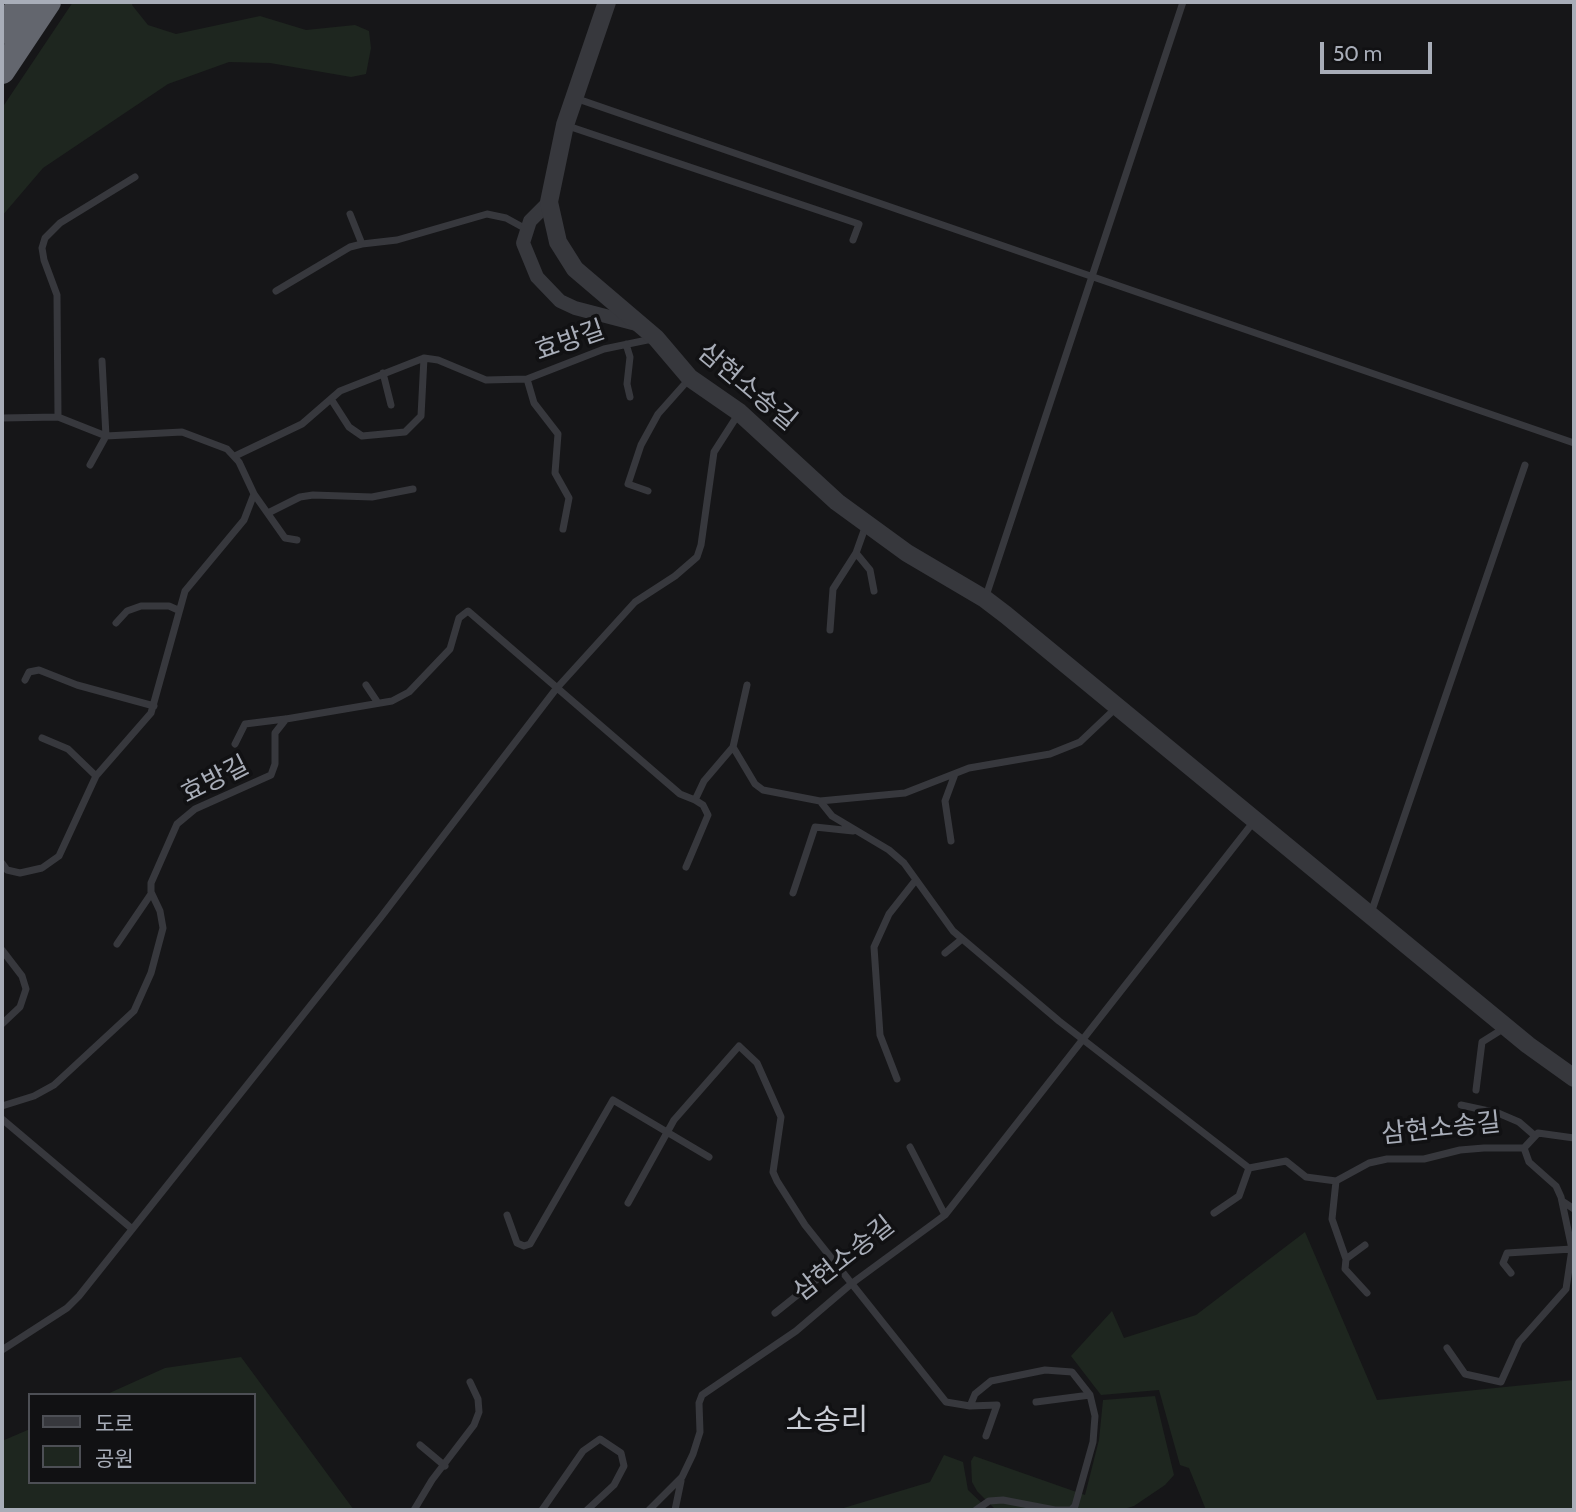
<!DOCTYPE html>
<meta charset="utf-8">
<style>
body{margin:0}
#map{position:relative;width:1576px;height:1512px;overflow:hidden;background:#161618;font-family:Cabin,"Noto Sans KR",sans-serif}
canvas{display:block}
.frame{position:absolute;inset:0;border:4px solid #a8adb8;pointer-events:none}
.legend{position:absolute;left:28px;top:1393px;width:228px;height:91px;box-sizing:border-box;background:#111113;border:2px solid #4d4f55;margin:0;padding:9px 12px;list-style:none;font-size:21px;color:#a8adb8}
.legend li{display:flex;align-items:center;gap:14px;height:35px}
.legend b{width:35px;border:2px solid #4d4f55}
.scale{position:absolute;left:1320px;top:42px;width:112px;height:32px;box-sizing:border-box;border:4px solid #a8adb8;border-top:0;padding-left:9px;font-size:21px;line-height:24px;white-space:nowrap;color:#a8adb8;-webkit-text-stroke:5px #111113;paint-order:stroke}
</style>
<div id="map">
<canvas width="1576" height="1512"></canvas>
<div class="frame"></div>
<ul class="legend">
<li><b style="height:9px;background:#37383d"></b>도로</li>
<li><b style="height:19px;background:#1e261f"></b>공원</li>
</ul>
<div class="scale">50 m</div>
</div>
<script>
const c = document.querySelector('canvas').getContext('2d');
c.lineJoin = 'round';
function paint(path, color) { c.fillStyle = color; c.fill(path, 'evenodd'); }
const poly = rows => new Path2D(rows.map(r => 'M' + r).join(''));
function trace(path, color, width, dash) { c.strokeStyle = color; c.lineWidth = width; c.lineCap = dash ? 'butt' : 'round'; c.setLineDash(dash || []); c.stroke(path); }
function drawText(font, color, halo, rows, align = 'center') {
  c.font = font + ' Cabin,"Noto Sans KR",sans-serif'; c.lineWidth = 7; c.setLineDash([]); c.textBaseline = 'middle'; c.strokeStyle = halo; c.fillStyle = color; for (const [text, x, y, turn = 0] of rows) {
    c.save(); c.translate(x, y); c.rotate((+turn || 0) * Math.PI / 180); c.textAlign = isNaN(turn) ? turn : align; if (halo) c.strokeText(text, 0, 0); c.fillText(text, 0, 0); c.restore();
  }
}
const green = poly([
 [73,2,133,2,132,5,148,25,176,34,260,16,306,30,355,25,369,31,371,48,366,74,351,77,270,63,229,62,168,84,43,168,2,216,2,108],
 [1305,1232,1377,1400,1574,1380,1574,1510,1206,1510,1189,1468,1180,1465,1159,1390,1101,1395,1071,1356,1112,1311,1124,1338,1196,1315],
 [241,1357,354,1510,2,1510,2,1441,30,1429,30,1482,254,1482,254,1395,105,1395,165,1368],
 [1155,1396,1174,1475,1165,1485,1134,1506,1121,1510,996,1510,977,1491,972,1482,971,1461,974,1456,1085,1495,1099,1440,1103,1400],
 [944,1455,963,1462,968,1490,989,1510,837,1510,930,1482]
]);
const service = poly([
 [575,98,1574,443],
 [565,125,859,224,853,240],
 [350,214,362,244],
 [276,291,350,247,362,244,397,240,487,214,506,218,526,229],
 [626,344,630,357,627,384,630,397],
 [383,373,391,405],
 [527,379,534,403,558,434,555,473,569,498,563,529],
 [331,399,349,427,362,436,405,432,421,416,424,358],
 [58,417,57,295,44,260,42,248,45,238,60,223,135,177],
 [2,418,58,417,106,436,182,432,227,449,239,462,254,494,244,520,185,591,151,713,96,776,59,856,42,868,20,873,7,870,2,863],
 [235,456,302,424,340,391,424,358,438,360,486,380,527,379,604,349,652,339],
 [90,465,106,436,102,361],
 [648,491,628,484,641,445,658,414,690,378],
 [254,494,285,538,297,540],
 [268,513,300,497,313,495,372,497,413,489],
 [856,553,870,570,874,591],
 [985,599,1183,2],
 [116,623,127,611,141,606,169,606,178,610],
 [830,630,833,589,856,553,866,525],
 [25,680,29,672,39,670,77,685,154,706],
 [366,685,378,703],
 [42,738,68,749,96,776],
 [235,744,245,724,285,719],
 [733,747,747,685],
 [820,801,905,793,969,768,1050,754,1080,742,1117,707],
 [951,841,945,801,955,774],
 [686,867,708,815,703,805,695,800],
 [793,893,815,827,853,831],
 [1371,913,1525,465],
 [117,944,151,894],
 [2,950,22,976,26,989,20,1007,2,1024],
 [945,953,962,939],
 [897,1079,880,1035,874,947,889,914,915,881],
 [1476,1090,1482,1042,1506,1027],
 [1461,1105,1498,1113,1519,1122,1534,1135],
 [2,1106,34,1096,54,1085,134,1011,151,973,163,928,160,911,151,892,151,883,177,824,195,809,271,775,275,764,275,733,286,719,392,701,409,692,450,649,459,618,468,611,680,794,695,800,704,781,733,747,755,784,763,790,820,801,832,816,889,850,904,863,953,931,1059,1021,1249,1168,1286,1161,1306,1177,1336,1181,1369,1163,1387,1159,1424,1159,1460,1150,1484,1148,1524,1148,1529,1162,1556,1186,1561,1197,1572,1249,1566,1289,1519,1342,1501,1382,1465,1374,1447,1348],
 [2,1119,131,1228],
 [910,1147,945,1215],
 [1524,1148,1538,1133,1574,1138],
 [1336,1181,1332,1219,1346,1259,1345,1269,1367,1293],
 [1562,1201,1574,1209],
 [628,1203,674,1120,739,1046,757,1063,781,1117,773,1172,777,1181,805,1225,946,1402,970,1406,975,1394,991,1381,1045,1370,1072,1372,1090,1395,1095,1416,1093,1442,1075,1506,1071,1510,1055,1510,1003,1500,989,1501,976,1510],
 [1214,1213,1239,1196,1249,1168],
 [507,1215,517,1243,524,1246,530,1244,613,1100,709,1157],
 [1346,1259,1365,1245],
 [1511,1273,1503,1263,1507,1253,1572,1249,1574,1252],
 [775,1313,836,1264],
 [2,1350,67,1308,79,1296,381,917,556,689,635,602,675,576,697,557,701,545,714,452,739,413],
 [1036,1402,1090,1395],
 [970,1406,997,1405,986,1436],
 [420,1445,445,1466],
 [414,1510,432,1480,474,1425,479,1412,478,1399,470,1382],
 [542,1510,583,1451,600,1439,621,1453,624,1466,614,1485,587,1510],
 [649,1510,682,1477,693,1454,700,1432,699,1403,702,1395,796,1331,851,1284,945,1215,1255,820],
 [675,1510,681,1481]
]);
const minor = poly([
 [549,202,530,221,523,243,537,277,560,301,575,308,640,325]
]);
const tertiary = poly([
 [607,2,565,125,549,202,558,242,575,269,656,338,690,378,739,412,837,502,907,553,985,599,1006,615,1528,1045,1574,1078]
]);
const motorway = poly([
 [2,31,22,2],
 [2,71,48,2]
]);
const streetNames = [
 ["효방길",570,341,-19],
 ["삼현소송길",747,387,40],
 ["효방길",215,780,-27],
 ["삼현소송길",1441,1129,-6],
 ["삼현소송길",844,1259,-38]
];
const quarterNames = [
 ["소송리",827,1421]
];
paint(green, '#1e261f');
trace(service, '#37383d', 7);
trace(minor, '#37383d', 14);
trace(tertiary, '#37383d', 18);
trace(motorway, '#63666e', 26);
drawText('26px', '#a8adb8', '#111113', streetNames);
drawText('30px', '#c9ccd4', '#111113', quarterNames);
</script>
